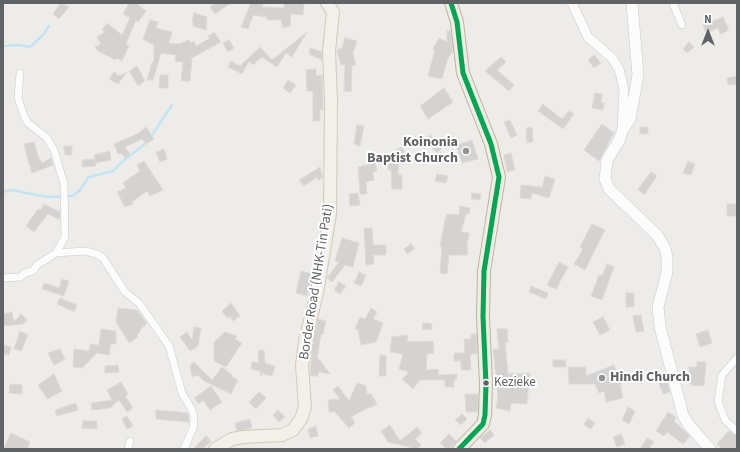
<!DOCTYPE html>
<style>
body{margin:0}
#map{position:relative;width:740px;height:452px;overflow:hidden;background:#eeece9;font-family:"Source Sans 3",sans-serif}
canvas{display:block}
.frame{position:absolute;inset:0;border:4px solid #5f6366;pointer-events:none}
.north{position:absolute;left:688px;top:12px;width:40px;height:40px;-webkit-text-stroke:3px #fff;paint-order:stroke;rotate:0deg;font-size:11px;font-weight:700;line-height:16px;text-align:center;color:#5f6366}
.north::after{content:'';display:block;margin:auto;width:14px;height:18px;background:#5f6366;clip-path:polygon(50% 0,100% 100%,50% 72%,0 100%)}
</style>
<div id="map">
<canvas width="740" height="452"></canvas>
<div class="frame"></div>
<div class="north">N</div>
</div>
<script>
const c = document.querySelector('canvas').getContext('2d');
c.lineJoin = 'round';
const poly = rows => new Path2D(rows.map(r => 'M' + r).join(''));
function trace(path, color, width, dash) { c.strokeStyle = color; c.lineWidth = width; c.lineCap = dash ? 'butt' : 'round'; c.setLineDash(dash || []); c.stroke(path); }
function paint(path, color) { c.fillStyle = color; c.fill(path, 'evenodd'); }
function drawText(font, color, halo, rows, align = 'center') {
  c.font = font + ' "Source Sans 3",sans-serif'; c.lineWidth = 4; c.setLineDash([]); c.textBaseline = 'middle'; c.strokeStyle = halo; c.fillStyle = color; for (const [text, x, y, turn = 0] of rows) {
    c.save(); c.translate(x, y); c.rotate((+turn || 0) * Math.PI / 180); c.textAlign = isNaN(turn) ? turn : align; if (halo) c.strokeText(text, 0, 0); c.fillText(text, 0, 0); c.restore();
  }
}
const stream = poly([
 [3,46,19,45,30,47,43,35,49,26],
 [150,138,172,105],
 [3,192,11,190,48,197,72,196,79,191,89,177,113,171,122,162,147,142]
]);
const building = poly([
 [61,3,69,7,59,19,53,14,61,3],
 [129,3,136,3,146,11,138,22,136,20,126,44,129,46,122,61,117,58,116,60,98,51,95,47,101,44,97,37,105,32,102,30,107,23,122,35,130,18,123,14,129,3],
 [215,3,231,3,215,14,210,7,215,3],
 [251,3,263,4,262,7,284,8,284,3,304,3,303,15,291,14,290,26,283,28,281,20,267,20,267,17,253,15,248,29,241,27,251,3],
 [194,13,207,17,206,30,193,26,193,21,192,21,194,13],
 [723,17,729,30,720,34,718,28,706,33,703,25,723,17],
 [150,20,158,22,156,28,172,32,169,43,179,44,189,40,191,43,194,41,196,46,210,38,208,36,214,32,221,42,192,58,190,81,181,81,183,62,175,61,176,55,161,53,153,80,147,80,152,62,154,63,154,45,143,39,150,20],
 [447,31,451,31,453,51,448,58,442,79,428,76,435,50,433,49,439,38,447,42,447,31],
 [307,32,292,57,286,53,277,67,262,57,253,65,249,61,242,74,228,67,231,61,240,66,260,47,272,60,307,32],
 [345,38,357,41,353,53,356,65,352,66,351,92,344,91,345,64,341,65,337,52,337,50,342,48,345,38],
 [229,40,234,48,228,52,223,43,229,40],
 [689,42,694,47,687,53,683,49,689,42],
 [310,48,322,52,322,60,309,54,310,48],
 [594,55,601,63,594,68,588,60,594,55],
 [501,57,506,62,497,70,514,85,509,91,485,71,501,57],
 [137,66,145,81,138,86,129,71,137,66],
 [316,69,316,76,322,75,323,110,320,110,320,121,313,121,313,91,307,91,306,70,316,69],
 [114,72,119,76,127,72,118,84,109,79,114,72],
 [160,75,168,75,168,88,159,88,160,75],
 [737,76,737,84,728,85,727,78,737,76],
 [288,80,296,85,290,93,283,88,288,80],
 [444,88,453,102,428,119,420,106,444,88],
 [595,93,602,94,601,103,604,103,603,110,592,108,595,93],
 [543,104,562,119,569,111,574,114,563,129,538,111,543,104],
 [510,120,517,135,511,138,504,122,510,120],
 [602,124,614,133,599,161,584,150,602,124],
 [357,125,364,126,360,146,354,144,357,125],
 [146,127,154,139,146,144,142,139,125,147,130,154,125,158,121,153,118,154,114,144,139,133,146,127],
 [532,127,533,142,527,143,526,128,532,127],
 [640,127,648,127,648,134,640,134,640,127],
 [430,135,443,147,437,153,424,140,430,135],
 [472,140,478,159,462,163,456,145,472,140],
 [34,142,39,159,40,159,42,163,51,158,53,165,32,173,30,169,34,168,30,167,24,144,34,142],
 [64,146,72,146,72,155,65,155,64,146],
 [402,147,406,155,399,158,395,150,402,147],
 [164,149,167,159,160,162,156,152,164,149],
 [110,151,111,160,96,163,94,155,110,151],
 [511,153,515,170,507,172,504,155,511,153],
 [95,159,96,166,83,167,82,160,95,159],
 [144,161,163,190,150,196,147,191,132,202,133,204,125,207,117,192,126,188,123,183,140,171,137,165,144,161],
 [688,161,695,164,691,175,683,173,688,161],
 [388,162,399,162,398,175,402,175,402,189,392,189,391,170,388,170,388,162],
 [375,163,377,171,373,172,374,180,366,182,367,194,360,194,358,167,375,163],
 [320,167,323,177,318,180,317,177,304,186,299,180,320,167],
 [651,172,657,176,644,195,638,189,651,172],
 [437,174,448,176,446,183,435,181,437,174],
 [545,176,555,179,549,198,532,193,531,199,520,198,521,185,542,187,545,176],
 [358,193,360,205,350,206,349,194,358,193],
 [472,193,481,194,480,200,471,199,472,193],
 [44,204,60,212,60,217,58,219,48,214,34,232,26,226,38,209,41,210,44,204],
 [727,204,737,204,737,216,727,216,727,204],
 [460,206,470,208,469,214,466,214,461,232,469,233,467,245,468,255,449,255,447,274,440,273,442,247,440,247,445,220,447,214,459,215,460,206],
 [592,224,605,230,585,270,574,264,583,249,580,247,592,224],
 [364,228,372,228,373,245,386,245,386,255,373,255,374,264,366,265,364,228],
 [342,238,359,243,353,267,345,265,332,282,327,278,339,262,335,261,342,238],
 [411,244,415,249,407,254,404,249,411,244],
 [559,262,568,267,556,289,547,285,559,262],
 [607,264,614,267,602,300,591,296,599,275,602,276,607,264],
 [301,271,313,274,307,296,296,293,301,271],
 [359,272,366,275,361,286,354,283,359,272],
 [62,279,69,281,64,296,42,289,44,283,59,288,62,279],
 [339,282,346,286,340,294,334,290,339,282],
 [531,286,548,293,546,299,529,292,531,286],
 [626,293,634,293,634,307,626,307,626,293],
 [60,298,77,305,74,312,57,304,60,298],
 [231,303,240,316,233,321,230,316,227,318,222,311,231,303],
 [118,308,137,310,147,323,141,329,137,336,138,337,129,343,116,322,118,308],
 [371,308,377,312,373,319,383,323,376,342,361,345,358,330,355,329,360,317,365,319,371,308],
 [12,312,14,322,21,314,27,320,23,324,3,326,3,314,12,312],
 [641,315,644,331,636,332,633,316,641,315],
 [603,317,610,330,600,335,593,322,603,317],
 [318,319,326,321,323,334,321,334,317,359,319,359,330,374,319,372,318,376,310,376,312,342,318,319],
 [423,323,432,324,431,330,422,329,423,323],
 [194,327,201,328,198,346,190,351,180,337,187,332,192,340,194,327],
 [101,329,116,331,116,344,111,344,109,355,97,353,82,368,73,367,74,349,89,351,90,344,99,345,101,329],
 [497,329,507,329,508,342,505,343,508,374,530,373,527,404,511,403,510,411,496,408,498,397,493,349,499,349,497,329],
 [708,330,712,343,700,347,696,334,708,330],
 [20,331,28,335,21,351,14,349,20,331],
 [225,332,237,336,235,339,242,343,226,367,214,361,214,342,225,332],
 [471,334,476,334,477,354,470,354,471,370,461,370,461,361,454,361,454,353,465,353,464,339,471,339,471,334],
 [401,335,408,336,407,342,433,341,434,353,427,354,426,370,438,369,439,375,457,374,457,379,454,380,454,387,445,387,445,380,420,380,413,389,402,379,409,372,399,369,403,354,390,352,392,336,400,337,401,335],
 [3,345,11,347,9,355,3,354,3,345],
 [60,349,65,359,54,365,48,353,60,349],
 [264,350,265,363,275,366,272,376,264,374,263,372,261,376,260,371,251,369,252,362,259,363,258,351,264,350],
 [380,355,386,356,386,376,379,376,380,355],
 [553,360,565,360,566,367,553,367,553,360],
 [194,362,212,380,222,367,232,375,231,376,238,380,231,394,204,381,198,375,192,377,190,366,194,362],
 [697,362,706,362,704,386,691,385,689,367,697,367,697,362],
 [118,365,119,372,105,373,105,366,118,365],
 [614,365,622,384,620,385,623,398,606,402,604,391,599,393,595,384,569,384,568,367,586,367,586,376,614,365],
 [665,373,670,392,663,394,656,376,665,373],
 [54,374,62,391,47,399,38,385,54,374],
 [121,382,128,394,125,396,133,408,127,412,119,400,110,408,92,410,91,403,112,400,107,390,121,382],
 [357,383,366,386,367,394,371,394,377,404,370,408,369,407,351,417,355,423,349,428,335,412,329,412,328,400,340,399,333,390,338,386,349,401,357,383],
 [10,384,22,385,22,394,9,393,10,384],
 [211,386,222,402,210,410,203,400,199,404,194,398,211,386],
 [259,392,266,398,256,409,249,402,259,392],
 [465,394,478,394,478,412,466,412,465,394],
 [76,403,78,410,57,416,55,410,76,403],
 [628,407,635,411,629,424,622,420,628,407],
 [156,410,188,413,189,422,156,419,156,410],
 [278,410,285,417,279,422,273,415,278,410],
 [668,412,676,417,674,421,690,436,683,444,667,432,664,436,656,431,668,412],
 [462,414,467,419,461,425,455,420,462,414],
 [127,416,133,426,127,429,122,419,127,416],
 [588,418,595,423,591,429,584,425,588,418],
 [250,419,252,428,237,431,235,423,250,419],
 [83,421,97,421,97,429,82,428,83,421],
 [390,425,400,441,417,427,422,433,415,439,421,445,417,449,407,449,410,447,388,442,381,431,390,425],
 [316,426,318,436,310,438,308,429,316,426],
 [490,430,494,435,485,443,480,438,490,430],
 [729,431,737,436,737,445,734,449,722,449,717,444,729,431],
 [11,433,30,442,27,449,3,449,11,433],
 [449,434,456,441,449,449,447,449,440,443,449,434],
 [621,434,625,444,617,447,613,437,621,434],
 [206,436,211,441,203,449,193,449,206,436],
 [647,438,654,442,649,449,640,449,647,438]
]);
const minor = poly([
 [673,3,682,25],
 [20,73,18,98,24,116,28,123,47,138,54,150,64,184,65,237,56,253],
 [3,278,20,277,25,273,33,271,37,265,56,253,85,251,97,254,103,258,125,292,139,303,169,346,182,393,192,410,194,418,193,428,184,449],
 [737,358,722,375,718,401,725,420,737,431],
 [128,449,130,441]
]);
const tertiary = poly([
 [572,3,588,37,612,58,619,69,624,89,622,131]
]);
const secondary = poly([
 [632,3,638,75,630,119,622,131,620,139,607,160,605,179,609,189,657,235,665,248,667,258,667,272,658,307,660,327,683,415,688,424,710,449]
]);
const primary = poly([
 [215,449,232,439,243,437,282,435,293,430,301,419,305,407,302,365,305,341,317,293,330,214,331,100,329,51,333,12,327,3]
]);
const trunk = poly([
 [451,3,457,22,463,73,491,144,499,177,484,271,483,317,486,384,485,415,483,424,459,449]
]);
const bus1 = poly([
 [451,3,457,22,463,73,491,144,499,177,484,271,483,317,486,384,485,415,483,424,459,449]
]);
const markers = [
 [466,151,4,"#919394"],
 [602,378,4,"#919394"],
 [486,383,3.5,"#5f6366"]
];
const busNames = [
 ["Kezieke",494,383]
];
const poiNames = [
 ["Koinonia",458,143],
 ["Baptist Church",458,159],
 ["Hindi Church",610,378,"left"]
];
const streetNames = [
 ["Border Road (NHK-Tin Pati)",317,282,-81]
];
trace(stream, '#c3e4f3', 2.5);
paint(building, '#d5d3d2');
trace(building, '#dddbd8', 1);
trace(minor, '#cbcac9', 8);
trace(tertiary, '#cbcac9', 10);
trace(secondary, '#c8c9c8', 12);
trace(primary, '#d3c9ba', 14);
trace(trunk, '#c3b199', 14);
trace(minor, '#fcfcfc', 7);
trace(tertiary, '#fcfcfc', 9);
trace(secondary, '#fcfcfc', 11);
trace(primary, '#f2f0ea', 12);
trace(trunk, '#f0ede6', 12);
trace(bus1, '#00a651', 5);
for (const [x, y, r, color] of markers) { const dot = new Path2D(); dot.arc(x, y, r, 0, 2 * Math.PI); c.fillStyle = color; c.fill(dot); trace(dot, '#fff', 1.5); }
drawText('13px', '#5f6366', '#fff', busNames, 'left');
drawText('bold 14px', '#5f6366', '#fff', poiNames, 'right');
drawText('14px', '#5f6366', '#fff', streetNames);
</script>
